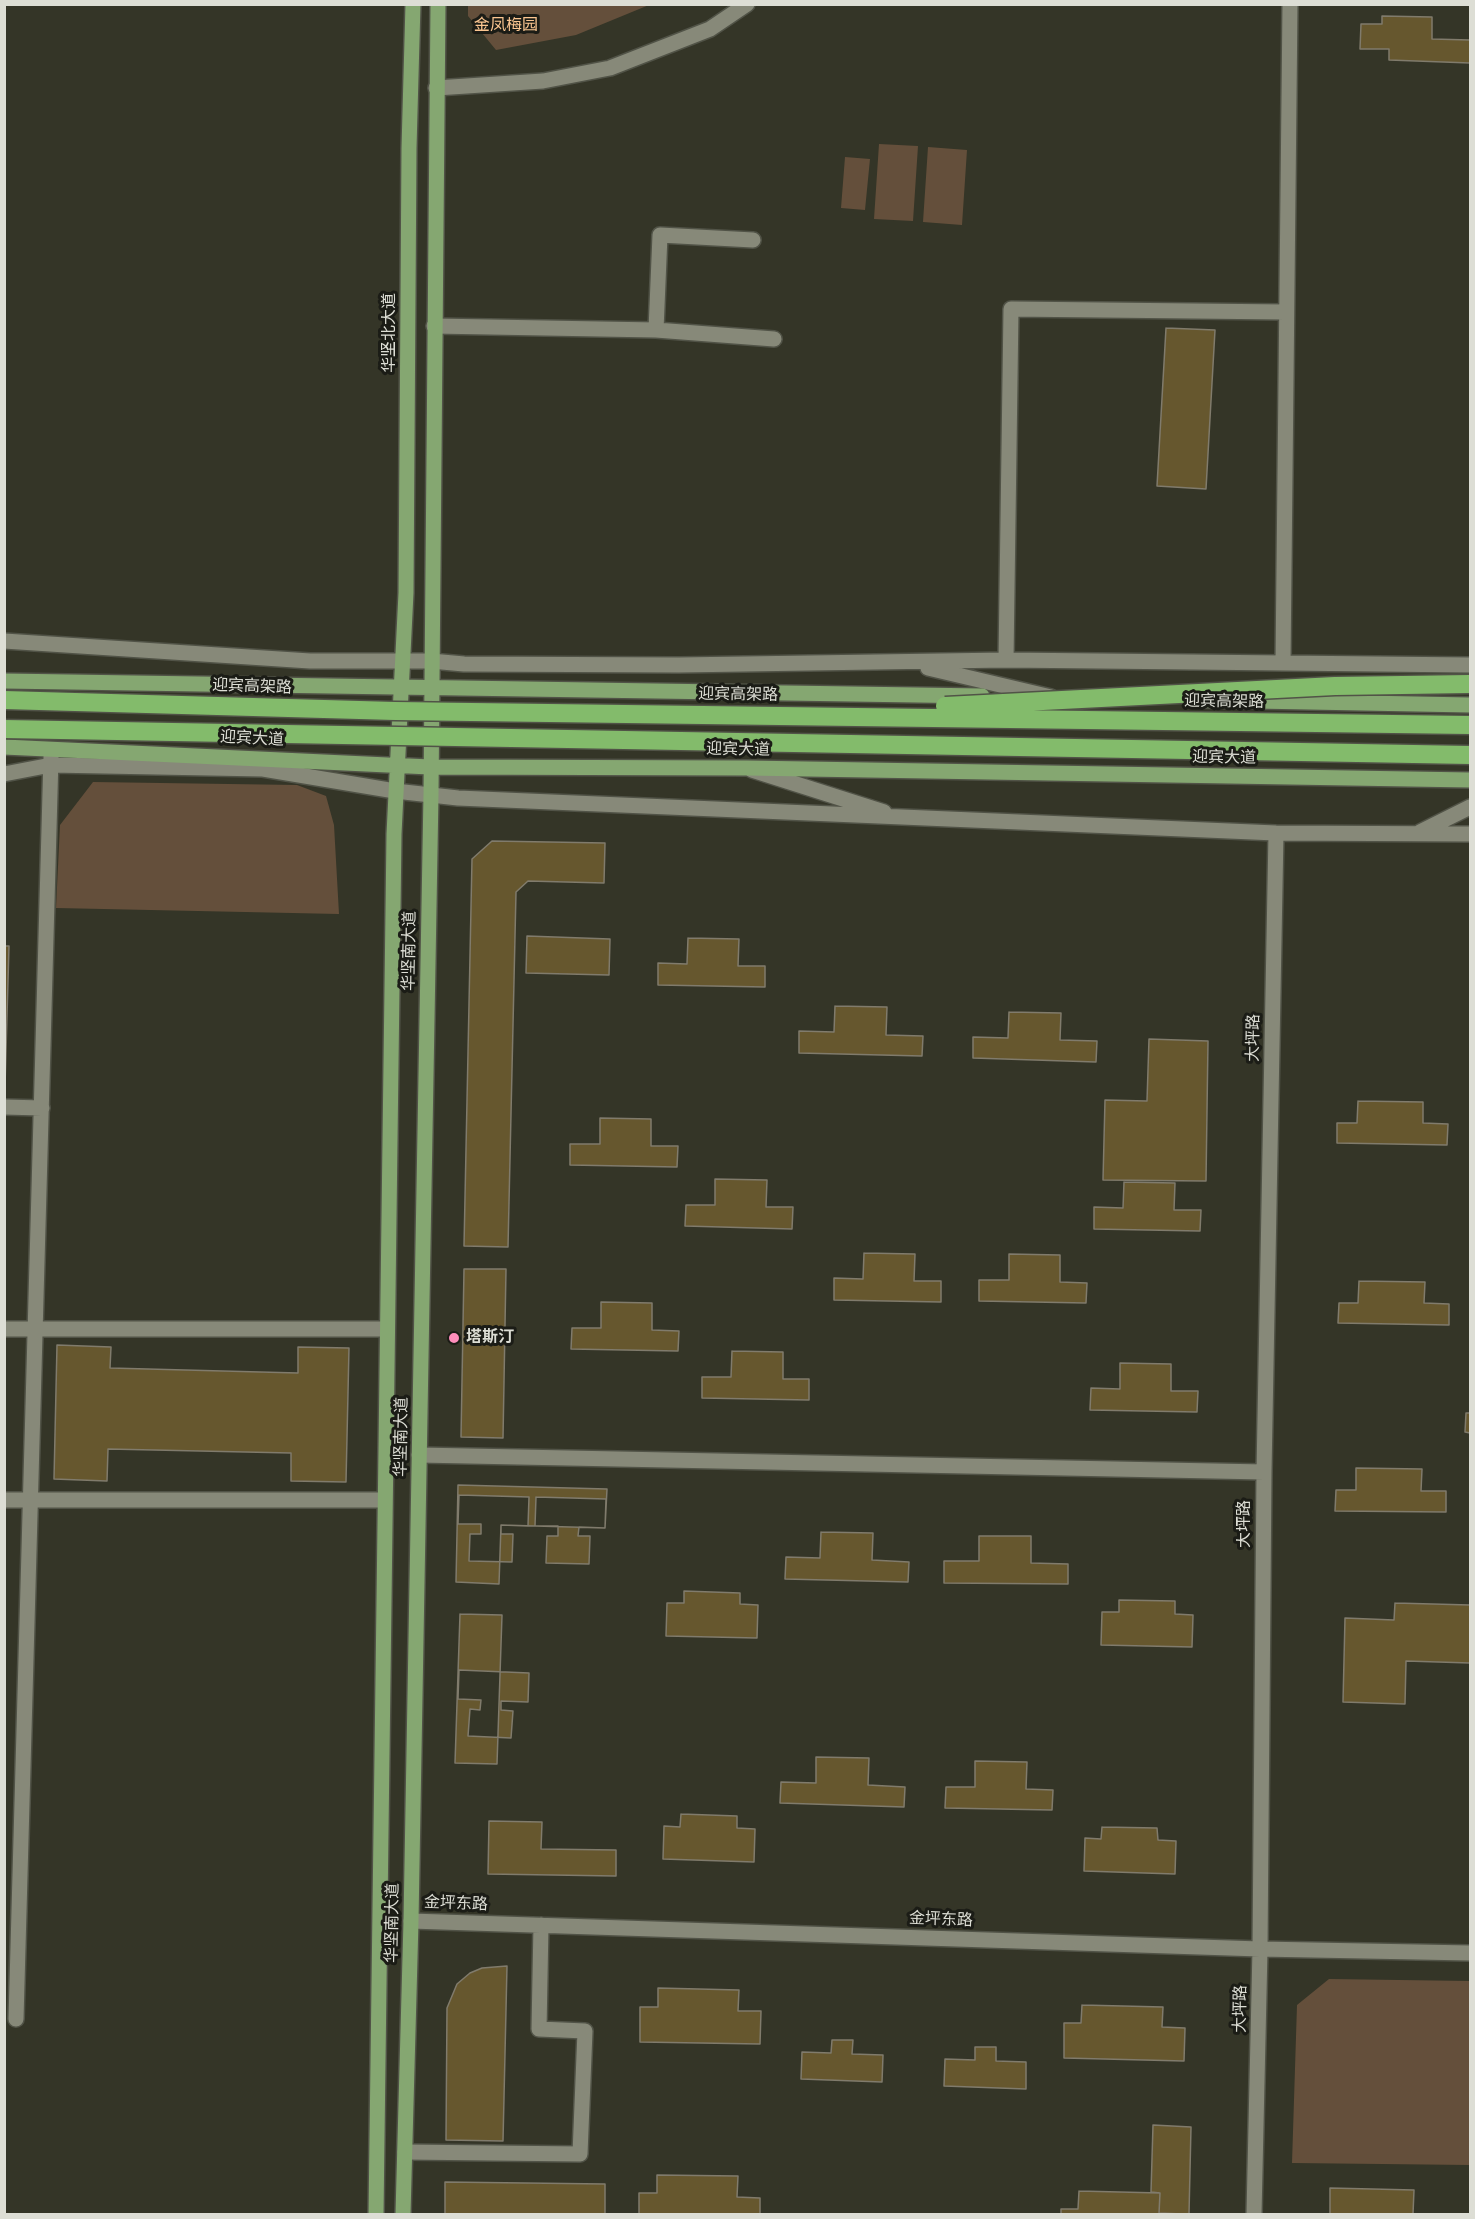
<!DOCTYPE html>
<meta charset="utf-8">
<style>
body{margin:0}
#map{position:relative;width:1475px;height:2219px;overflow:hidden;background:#343527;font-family:"DejaVu Sans",sans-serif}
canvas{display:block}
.frame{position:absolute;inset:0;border:6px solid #ddded5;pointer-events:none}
</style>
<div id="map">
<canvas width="1475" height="2219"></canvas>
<div class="frame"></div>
</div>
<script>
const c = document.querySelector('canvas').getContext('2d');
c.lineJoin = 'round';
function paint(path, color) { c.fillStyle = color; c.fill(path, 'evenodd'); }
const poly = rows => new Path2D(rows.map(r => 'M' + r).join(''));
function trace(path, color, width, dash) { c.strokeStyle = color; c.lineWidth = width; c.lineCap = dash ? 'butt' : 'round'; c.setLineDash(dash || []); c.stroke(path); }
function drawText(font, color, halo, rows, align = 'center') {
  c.font = font + ' "DejaVu Sans","Noto Sans SC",sans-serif'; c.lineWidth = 6; c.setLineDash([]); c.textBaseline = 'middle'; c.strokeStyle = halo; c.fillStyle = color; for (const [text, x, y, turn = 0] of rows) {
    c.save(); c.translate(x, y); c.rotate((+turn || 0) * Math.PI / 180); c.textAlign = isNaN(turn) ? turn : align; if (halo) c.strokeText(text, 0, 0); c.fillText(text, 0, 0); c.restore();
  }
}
const green = poly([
 [468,5,468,4,649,5,576,35,496,50,468,16],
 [879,144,918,146,913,221,874,219],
 [928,147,967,150,962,225,923,222],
 [845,157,870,159,865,210,841,208],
 [93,782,297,785,326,796,334,825,339,914,56,908,60,825],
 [1329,1979,1470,1981,1470,2165,1292,2163,1297,2005]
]);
const building = poly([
 [1382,16,1432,17,1432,39,1470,40,1470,63,1389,60,1389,49,1360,49,1361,24,1382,24,1382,16],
 [1166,328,1215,330,1206,489,1157,486,1166,328],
 [492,841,605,843,604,883,528,881,516,892,508,1247,464,1246,472,859,492,841],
 [527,936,610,939,609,975,526,973,527,936],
 [688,938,739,939,738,966,765,966,765,987,658,985,658,963,687,964,688,938],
 [4,946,9,946,5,1086,4,1086,4,946],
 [835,1006,887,1007,886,1035,923,1036,922,1056,799,1053,799,1031,834,1032,835,1006],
 [1009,1012,1061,1013,1060,1040,1097,1041,1096,1062,973,1058,973,1037,1008,1038,1009,1012],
 [1149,1039,1208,1041,1206,1181,1103,1180,1105,1100,1147,1101,1149,1039],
 [1358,1101,1423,1102,1423,1123,1448,1124,1447,1145,1337,1143,1337,1123,1357,1123,1358,1101],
 [600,1118,651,1119,651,1146,678,1146,677,1167,570,1165,570,1144,600,1144,600,1118],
 [715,1179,767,1180,766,1207,793,1207,792,1229,685,1226,686,1205,715,1205,715,1179],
 [1124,1182,1175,1183,1174,1210,1201,1210,1200,1231,1094,1229,1094,1207,1123,1208,1124,1182],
 [864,1253,915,1254,914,1281,941,1281,941,1302,834,1300,834,1278,863,1279,864,1253],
 [1009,1254,1060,1255,1060,1282,1087,1283,1086,1303,979,1301,979,1280,1009,1280,1009,1254],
 [464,1269,506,1269,503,1438,461,1437,464,1269],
 [1359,1281,1425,1282,1424,1303,1449,1304,1449,1325,1338,1323,1339,1303,1358,1303,1359,1281],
 [601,1302,652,1303,652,1330,679,1331,678,1351,571,1349,572,1328,601,1328,601,1302],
 [57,1345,111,1347,110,1368,298,1373,298,1347,349,1348,346,1482,291,1481,291,1453,108,1449,107,1481,54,1479,57,1345],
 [732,1351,783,1352,783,1379,809,1379,809,1400,702,1398,702,1377,731,1377,732,1351],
 [1120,1363,1171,1364,1171,1391,1198,1391,1197,1412,1090,1410,1091,1388,1120,1389,1120,1363],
 [1466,1413,1470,1413,1470,1433,1465,1432,1466,1413],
 [1356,1468,1422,1469,1421,1491,1446,1491,1446,1512,1335,1511,1336,1490,1356,1490,1356,1468],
 [458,1485,607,1489,605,1528,501,1525,499,1584,456,1582,458,1485],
 [459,1495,529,1497,528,1526,501,1525,501,1534,513,1534,512,1562,469,1561,470,1534,481,1534,481,1524,458,1524,459,1495],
 [536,1497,606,1499,605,1528,579,1527,578,1536,590,1536,589,1564,546,1563,547,1536,558,1536,558,1526,535,1526,536,1497],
 [821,1532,873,1533,872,1560,909,1562,908,1582,785,1579,786,1557,820,1558,821,1532],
 [979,1536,1031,1536,1031,1563,1068,1564,1068,1584,944,1583,944,1561,979,1561,979,1536],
 [684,1591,740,1593,740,1604,758,1605,757,1638,666,1636,667,1603,684,1603,684,1591],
 [1119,1600,1175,1601,1175,1614,1193,1615,1192,1647,1101,1645,1102,1612,1119,1612,1119,1600],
 [1395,1603,1470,1605,1470,1663,1406,1661,1405,1704,1343,1702,1345,1618,1394,1620,1395,1603],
 [460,1614,502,1615,497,1764,455,1763,460,1614],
 [459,1670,529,1673,528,1702,501,1701,501,1710,513,1711,511,1738,468,1736,470,1709,480,1710,481,1700,458,1699,459,1670],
 [816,1757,869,1758,868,1785,905,1787,904,1807,780,1803,781,1782,816,1783,816,1757],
 [975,1761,1027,1762,1026,1789,1053,1790,1052,1810,945,1808,946,1787,975,1787,975,1761],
 [681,1814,737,1816,737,1828,755,1829,754,1862,663,1859,664,1826,680,1827,681,1814],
 [489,1821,542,1822,541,1849,616,1850,616,1876,488,1874,489,1821],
 [1102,1827,1157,1828,1158,1840,1176,1841,1175,1874,1084,1871,1085,1838,1101,1839,1102,1827],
 [507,1966,503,2141,446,2140,447,2008,457,1984,470,1973,482,1968,507,1966],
 [658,1988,739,1990,738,2011,761,2011,760,2044,640,2042,640,2007,658,2007,658,1988],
 [1082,2005,1163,2007,1162,2027,1185,2028,1184,2061,1064,2058,1064,2023,1081,2023,1082,2005],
 [832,2040,853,2040,852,2054,883,2055,882,2082,801,2079,802,2052,831,2053,832,2040],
 [975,2047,996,2047,996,2061,1026,2062,1026,2089,944,2086,945,2059,975,2060,975,2047],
 [1153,2125,1191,2127,1189,2214,1159,2214,1160,2193,1151,2192,1153,2125],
 [657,2175,738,2176,737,2197,760,2198,760,2214,639,2214,639,2193,657,2193,657,2175],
 [445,2182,605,2184,605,2214,445,2214,445,2182],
 [1330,2188,1414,2190,1413,2214,1330,2214,1330,2188],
 [1079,2191,1160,2193,1159,2213,1182,2214,1061,2214,1061,2209,1078,2209,1079,2191]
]);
const minor = poly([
 [436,88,543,81,610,68,710,29,747,4],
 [434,326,656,330,774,339],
 [656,330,660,235,753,240],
 [4,641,310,661,431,661,464,664,679,665,1006,660,1470,665],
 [1006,660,1011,309,1285,312],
 [1283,663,1290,4],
 [928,668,1051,697],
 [752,770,884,812],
 [4,774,51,765,263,769,395,791,458,798,1276,833,1470,834],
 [1420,832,1470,807],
 [4,1107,42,1108],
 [4,1329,387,1329],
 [419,1455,1264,1472],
 [4,1500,384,1500],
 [411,1921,1260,1949,1470,1953],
 [16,2019,51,757],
 [405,2152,580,2154,585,2031,539,2029,541,1925],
 [1254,2214,1260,1949,1264,1472,1276,833]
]);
const major = poly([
 [4,681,982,696],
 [1201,700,1470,705],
 [4,747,430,767,747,768,1470,780],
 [376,2214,394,834,406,593,409,148,413,4],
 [403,2214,411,1921,431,794,438,4]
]);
const highwayBridge = poly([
 [4,700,395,711,1470,725],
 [945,706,1335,686,1470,684],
 [4,729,1470,755]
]);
const markers = [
 [454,1338,6,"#ff8ebb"]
];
const parkNames = [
 ["金凤梅园",506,26]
];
const streetNames = [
 ["华坚北大道",390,333,-90],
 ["迎宾高架路",252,687,2],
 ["迎宾高架路",738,695,1],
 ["迎宾高架路",1224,702,1],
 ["迎宾大道",252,739,3],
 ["迎宾大道",738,750,1],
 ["迎宾大道",1224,758,1],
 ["华坚南大道",410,951,-89],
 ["大坪路",1254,1038,-89],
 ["华坚南大道",402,1437,-89],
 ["大坪路",1245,1524,-90],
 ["金坪东路",456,1904,2],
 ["金坪东路",941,1920,2],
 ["华坚南大道",393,1923,-89],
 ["大坪路",1241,2009,-89]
];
const poiNames = [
 ["塔斯汀",466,1338]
];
paint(green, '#644f3b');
paint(building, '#66572e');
trace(building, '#807b6c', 1.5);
trace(minor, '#515347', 18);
trace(major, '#515347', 18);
trace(minor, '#878979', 15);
trace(major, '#85a771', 15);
trace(highwayBridge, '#515347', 21, []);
trace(highwayBridge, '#83bb6b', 18);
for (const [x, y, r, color] of markers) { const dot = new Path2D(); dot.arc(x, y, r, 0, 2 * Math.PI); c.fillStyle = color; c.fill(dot); trace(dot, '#1b1c16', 2); }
drawText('16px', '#fbc691', '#1b1c16', parkNames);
drawText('16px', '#ddded5', '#1b1c16', streetNames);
drawText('bold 16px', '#ddded5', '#1b1c16', poiNames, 'left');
</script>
